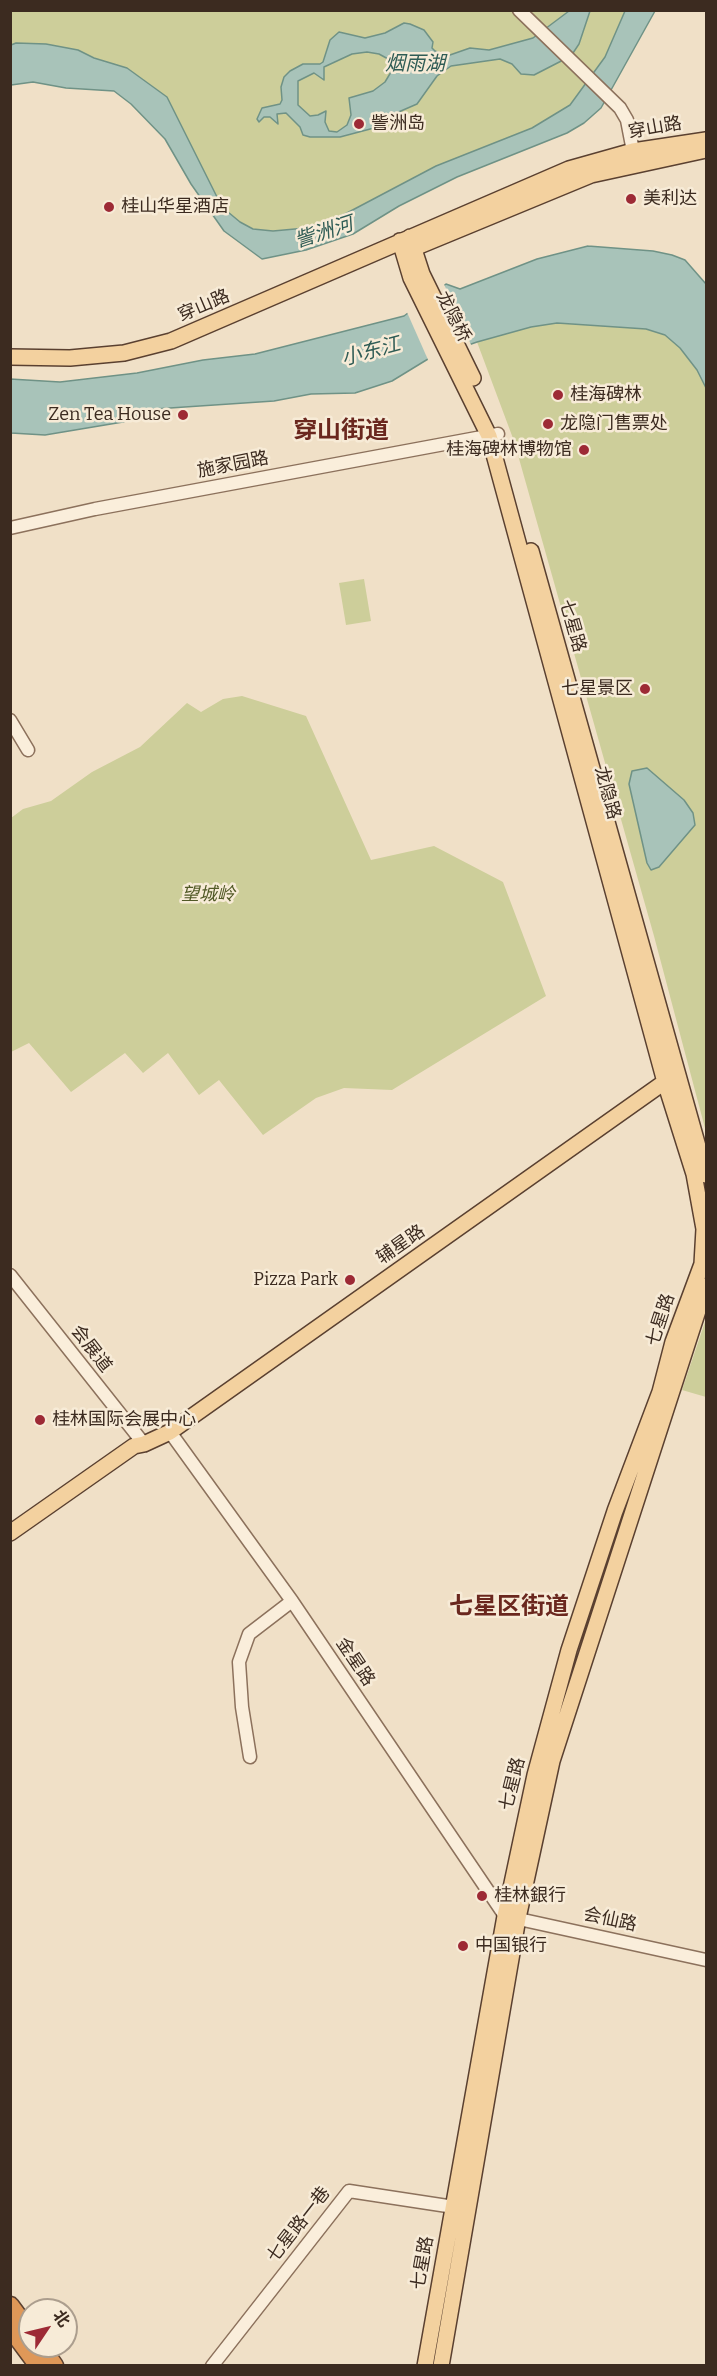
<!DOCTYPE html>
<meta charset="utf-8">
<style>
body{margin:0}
#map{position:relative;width:717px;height:2376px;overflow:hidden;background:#f0e0c7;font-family:Bitter,"Noto Sans SC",serif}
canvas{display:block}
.frame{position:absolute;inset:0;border:12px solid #3c2b20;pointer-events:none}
.north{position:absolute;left:18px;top:2298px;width:60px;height:60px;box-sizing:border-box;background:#f7ebd7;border:2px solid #ac9e8e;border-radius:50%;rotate:55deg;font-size:16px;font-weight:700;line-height:24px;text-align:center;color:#3c2b20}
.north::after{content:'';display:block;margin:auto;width:21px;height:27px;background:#9d2a35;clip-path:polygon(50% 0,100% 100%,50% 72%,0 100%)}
</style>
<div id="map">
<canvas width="717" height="2376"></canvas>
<div class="frame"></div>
<div class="north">北</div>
</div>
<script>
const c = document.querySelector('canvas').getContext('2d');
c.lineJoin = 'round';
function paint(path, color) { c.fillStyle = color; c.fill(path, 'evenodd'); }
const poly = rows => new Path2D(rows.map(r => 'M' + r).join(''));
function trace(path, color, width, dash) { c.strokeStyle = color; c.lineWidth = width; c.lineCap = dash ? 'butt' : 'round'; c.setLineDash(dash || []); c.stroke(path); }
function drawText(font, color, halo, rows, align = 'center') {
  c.font = font + ' Bitter,"Noto Sans SC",serif'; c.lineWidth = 5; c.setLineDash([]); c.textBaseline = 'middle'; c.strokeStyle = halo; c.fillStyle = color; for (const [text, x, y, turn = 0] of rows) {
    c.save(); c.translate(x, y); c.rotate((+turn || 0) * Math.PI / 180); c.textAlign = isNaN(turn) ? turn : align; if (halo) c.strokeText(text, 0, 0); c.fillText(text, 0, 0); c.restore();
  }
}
const green = poly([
 [11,11,625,11,605,57,570,105,532,128,436,166,345,215,306,228,273,231,253,229,240,223,222,207,167,97,127,68,94,58,78,50,46,44,11,45],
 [557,323,646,329,665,335,679,347,700,374,706,388,706,1132,654,936,514,441,477,342,531,327],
 [364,579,371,621,346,625,339,583],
 [242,696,306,716,371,860,434,846,503,882,546,996,392,1090,344,1088,316,1098,263,1135,219,1080,199,1095,168,1053,143,1073,125,1053,71,1092,29,1043,11,1052,11,818,23,809,51,801,92,772,140,747,187,703,201,712,223,699],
 [706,1319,706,1397,682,1390]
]);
const water = poly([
 [569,11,590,11,579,44,571,56,534,75,521,74,512,64,500,59,451,66,437,76,417,104,387,117,374,128,340,137,310,137,303,135,300,127,286,113,277,114,278,124,270,117,264,117,259,122,257,119,262,108,280,104,282,100,281,87,284,77,290,71,303,64,320,64,323,62,330,40,339,32,365,38,385,33,404,23,410,24,424,30,433,42,432,48,435,51,447,56,470,48,489,50,533,38,569,11],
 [367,52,379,54,390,60,391,72,385,82,373,91,349,98,351,115,347,125,337,132,329,131,325,122,326,111,318,115,310,116,298,105,298,81,314,73,324,80,324,67,352,54,367,52],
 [625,11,655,11,601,108,584,123,567,133,457,177,399,206,353,234,306,250,262,259,224,231,191,184,165,139,131,104,114,91,66,88,33,82,11,85,11,45,16,43,46,44,78,50,94,58,127,68,167,97,222,207,240,222,253,229,273,231,306,228,345,214,436,166,532,128,570,105,605,57,625,11],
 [588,246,653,251,672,255,685,260,706,284,706,388,697,370,680,348,665,335,646,329,557,323,531,327,477,342,428,359,392,381,355,393,311,394,274,401,155,409,123,422,45,435,11,433,10,379,60,382,137,373,203,360,255,354,404,316,446,284,460,289,537,259,588,246],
 [647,768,684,800,693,813,695,825,659,867,651,870,647,863,629,784,632,771,647,768]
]);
const pier = poly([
 [443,282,472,347,429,362,406,310]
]);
const minor = poly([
 [519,10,620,108,627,120,633,151],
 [10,528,95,509,498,434],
 [10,720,28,750],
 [10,1275,144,1444],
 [170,1432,292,1601,505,1916,706,1960],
 [250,1757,242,1707,239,1662,249,1634,292,1601],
 [212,2366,349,2191,454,2207]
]);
const major = poly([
 [410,237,422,274,473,378],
 [400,241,411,278,489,436,665,1082,694,1174,704,1229,702,1264,673,1342,660,1392,615,1511,569,1650,535,1775,505,1916,425,2366],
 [407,251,591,175,706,150],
 [10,357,70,358,124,353,171,341,569,169,633,151,706,140],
 [531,551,706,1175],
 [10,1533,134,1446,144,1444,170,1432,673,1076],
 [441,2366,518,1918,552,1761,706,1286]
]);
const highway = poly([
 [10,2306,30,2333],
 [10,2327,39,2366],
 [40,2346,54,2366]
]);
const markers = [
 [359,124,6,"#9d2a35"],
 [631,199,6,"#9d2a35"],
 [109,207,6,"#9d2a35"],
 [558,395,6,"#9d2a35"],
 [183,415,6,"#9d2a35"],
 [548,424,6,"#9d2a35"],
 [584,450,6,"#9d2a35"],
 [645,689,6,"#9d2a35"],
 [350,1280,6,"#9d2a35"],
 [40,1420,6,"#9d2a35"],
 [482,1896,6,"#9d2a35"],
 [463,1946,6,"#9d2a35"]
];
const poiNames = [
 ["訾洲岛",371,124],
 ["美利达",643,199],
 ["桂山华星酒店",121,207],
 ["桂海碑林",570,395],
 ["Zen Tea House",171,415,"right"],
 ["龙隐门售票处",560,424],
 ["桂海碑林博物馆",572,450,"right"],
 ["七星景区",633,689,"right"],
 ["Pizza Park",338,1280,"right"],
 ["桂林国际会展中心",52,1420],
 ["桂林銀行",494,1896],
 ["中国银行",475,1946]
];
const streetNames = [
 ["穿山路",655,128,-10],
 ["穿山路",204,306,-23],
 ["龙隐桥",453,317,63],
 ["施家园路",233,465,-11],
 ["七星路",572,626,74],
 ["龙隐路",607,793,75],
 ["辅星路",401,1245,-35],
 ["七星路",661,1320,-72],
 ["会展道",91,1349,52],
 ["金星路",355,1662,56],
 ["七星路",513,1784,-76],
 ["会仙路",610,1920,12],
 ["七星路一巷",299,2225,-52],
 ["七星路",423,2263,-80]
];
const parkNames = [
 ["望城岭",208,895]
];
const waterNames = [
 ["烟雨湖",415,64],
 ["訾洲河",324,233,-18],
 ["小东江",371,352,-15]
];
const districtNames = [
 ["穿山街道",341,431],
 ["七星区街道",509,1607]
];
paint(green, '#cdce9a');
paint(water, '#a8c3b9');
trace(water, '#6f9286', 1.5);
paint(pier, '#f0e0c7');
trace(minor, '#8c715c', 15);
trace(major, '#5a4030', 18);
trace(highway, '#5a4030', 21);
trace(minor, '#faeedb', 12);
trace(major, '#f3d19f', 15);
trace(highway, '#df9858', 18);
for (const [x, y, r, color] of markers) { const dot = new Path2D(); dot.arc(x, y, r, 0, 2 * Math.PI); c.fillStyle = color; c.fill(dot); trace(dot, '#f7ebd7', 2); }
drawText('18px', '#3c2b20', '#f7ebd7', poiNames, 'left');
drawText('18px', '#3c2b20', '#f7ebd7', streetNames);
drawText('italic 18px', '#515926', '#f7ebd7', parkNames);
drawText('italic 20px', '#2f5c55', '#f7ebd7', waterNames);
drawText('bold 24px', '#6a271e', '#f7ebd7', districtNames);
</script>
